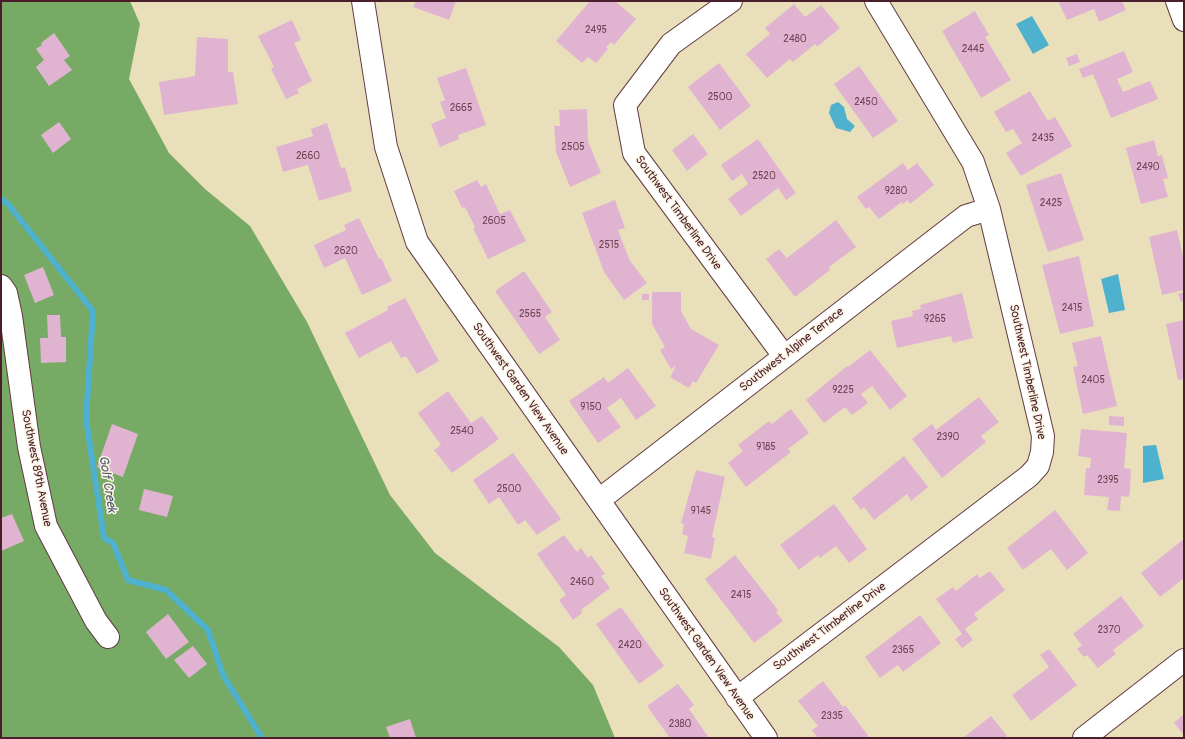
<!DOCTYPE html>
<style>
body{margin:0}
#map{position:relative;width:1185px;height:739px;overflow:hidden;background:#eadfbb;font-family:Pangolin,sans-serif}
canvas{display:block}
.frame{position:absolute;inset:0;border:2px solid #4a1f2b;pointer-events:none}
</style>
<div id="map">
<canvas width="1185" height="739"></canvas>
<div class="frame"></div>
</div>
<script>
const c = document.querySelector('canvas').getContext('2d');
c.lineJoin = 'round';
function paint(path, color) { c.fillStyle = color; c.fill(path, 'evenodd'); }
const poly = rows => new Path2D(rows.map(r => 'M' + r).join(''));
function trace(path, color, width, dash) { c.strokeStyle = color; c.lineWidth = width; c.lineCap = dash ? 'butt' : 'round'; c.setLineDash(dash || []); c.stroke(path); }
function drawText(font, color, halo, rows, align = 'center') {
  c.font = font + ' Pangolin,sans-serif'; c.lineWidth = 3; c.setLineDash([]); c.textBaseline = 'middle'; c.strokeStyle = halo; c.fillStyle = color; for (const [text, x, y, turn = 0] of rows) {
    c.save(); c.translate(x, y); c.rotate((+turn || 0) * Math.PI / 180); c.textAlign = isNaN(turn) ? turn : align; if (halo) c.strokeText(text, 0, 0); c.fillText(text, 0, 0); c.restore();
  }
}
const forest = poly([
 [1,1,130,1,140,24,129,79,169,153,205,189,250,226,307,322,390,495,435,553,559,647,593,685,615,738,1,738]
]);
const water = poly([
 [1032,16,1049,45,1033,54,1016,24],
 [838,102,844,107,847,119,855,126,850,132,836,128,829,113,831,105],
 [1118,274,1125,310,1109,313,1101,279],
 [1156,445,1164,479,1143,483,1143,446]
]);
const stream = poly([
 [1,199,8,204,93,311,86,419,104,538,113,543,128,580,166,590,208,630,223,675,262,738]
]);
const building = poly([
 [416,1,456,1,449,20,413,7],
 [590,1,615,1,636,19,614,45,611,42,606,47,608,49,596,63,588,57,582,63,556,41],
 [1058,1,1122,1,1126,10,1099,22,1094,9,1067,20],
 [794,4,805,17,821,5,840,28,817,47,815,44,793,62,790,59,767,78,746,54,770,34,765,28],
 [975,11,989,35,985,37,1011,80,981,98,942,31],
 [292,20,301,40,294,43,312,81,297,89,299,93,286,99,271,69,274,67,258,36],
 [54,33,70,56,64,60,72,70,49,86,36,67,44,60,36,49,42,45,41,43],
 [197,37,228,39,228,72,233,72,238,104,164,115,159,82,195,76],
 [1124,51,1133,72,1117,79,1123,92,1150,81,1158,99,1111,118,1093,74,1083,78,1079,69],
 [1077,54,1080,62,1069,66,1066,58],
 [719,63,751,106,720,130,688,87],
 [859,66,898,121,873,138,834,84],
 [466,68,486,125,458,135,459,139,440,147,431,124,446,118,440,102,445,100,437,78],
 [1030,91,1048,121,1055,117,1072,146,1021,176,1006,153,1022,143,1013,129,1006,132,994,112],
 [587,109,588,141,601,173,570,187,556,152,554,126,560,126,559,110],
 [59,122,71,139,53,153,41,135],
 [327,123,341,168,345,167,352,191,319,201,308,165,283,172,276,147,313,136,311,129],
 [693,134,708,154,687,171,672,150],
 [758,139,796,193,786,200,778,188,741,216,728,199,748,184,742,174,732,181,721,165],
 [1154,140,1158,156,1162,155,1168,178,1163,179,1168,197,1141,204,1126,148],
 [903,163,908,170,917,163,934,185,910,204,908,200,903,204,902,202,879,219,869,207,866,209,857,197],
 [1061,173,1084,240,1048,252,1026,185],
 [477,180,481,187,486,184,500,214,510,210,526,241,488,259,473,228,475,227,465,207,462,208,454,191],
 [615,200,625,228,618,230,630,261,647,283,624,300,604,272,582,213],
 [359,218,379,259,381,258,392,281,362,295,345,258,324,268,314,245,346,230,344,225],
 [836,220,856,247,829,267,830,270,795,297,766,259,779,249,787,258],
 [1177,230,1184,261,1184,290,1162,295,1149,237],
 [1079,256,1094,326,1060,334,1042,265],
 [43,267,54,295,35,303,24,275],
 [524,271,552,312,545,317,560,340,539,354,495,291],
 [652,292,681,292,681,311,691,329,719,345,696,383,693,381,689,388,670,377,676,366,671,369,660,350,665,347,652,324],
 [1184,292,1184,301,1181,302,1178,294],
 [962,293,973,338,953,343,951,336,897,348,891,321,913,316,912,311,921,309,920,305],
 [642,294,649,294,649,300,642,300],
 [405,298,439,361,417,374,406,356,401,358,391,341,359,358,345,333,388,310,387,307],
 [47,315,60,315,61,337,66,337,66,362,41,363,40,338,48,338],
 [1184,320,1184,379,1178,380,1166,324],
 [1101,336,1117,406,1083,414,1073,367,1078,366,1072,343],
 [870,350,907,396,890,410,872,386,861,394,868,403,852,415,845,407,824,423,806,400,847,366,848,367],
 [628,368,656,406,636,420,621,398,607,408,621,427,598,443,569,401,604,377,608,383],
 [448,391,471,423,482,416,499,439,452,473,434,450,441,445,418,413],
 [979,397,999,422,981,436,986,442,942,478,912,439,932,424,936,430],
 [791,409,809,433,788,449,791,452,746,487,728,463,743,451,738,445,769,421,772,424],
 [1109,416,1124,417,1124,426,1109,425],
 [112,424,138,434,123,477,97,467],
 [1081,429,1127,433,1124,468,1131,469,1130,490,1129,497,1121,496,1120,511,1107,510,1109,497,1084,495,1086,468,1090,468,1091,458,1078,456],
 [513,453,561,519,537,535,525,520,518,525,499,497,489,504,473,480],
 [904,456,928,487,911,501,907,494,874,520,864,507,861,510,852,498],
 [696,470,725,477,712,537,715,538,711,559,684,553,688,536,682,534,684,524,681,523],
 [144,489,173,496,167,517,139,510],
 [834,504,867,549,849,563,836,546,820,558,818,555,799,570,780,545],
 [1055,510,1088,553,1067,570,1051,549,1023,570,1007,548],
 [12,514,24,541,1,551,1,518],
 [564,535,577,552,581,548,588,558,591,555,605,574,601,576,610,588,581,610,582,613,573,620,559,600,566,595,537,554],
 [1184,539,1184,578,1160,597,1141,573],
 [735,555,778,610,776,612,783,621,754,643,705,579],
 [990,571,1005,590,974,614,978,619,965,629,973,640,962,648,955,639,962,634,936,599,953,587,956,591,977,574,980,578],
 [1121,596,1144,626,1113,650,1116,654,1098,668,1087,655,1084,657,1077,649,1082,645,1073,634],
 [621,607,664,666,639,684,596,624],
 [168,614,189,642,166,659,146,632],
 [920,615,941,643,903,672,898,665,880,678,865,657],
 [193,646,207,664,189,678,174,660],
 [1049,649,1077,685,1031,721,1012,695,1049,667,1040,655],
 [823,681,843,707,845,705,870,738,818,738,812,730,818,726,798,701],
 [678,684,694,705,689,709,709,738,670,738,647,706],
 [1184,714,1184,735,1174,723],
 [991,716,1007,736,1004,738,963,738],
 [410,719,416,738,390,738,386,727]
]);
const minor = poly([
 [363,1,386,147,417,242,766,738],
 [731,1,671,44,625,105,634,153,784,356],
 [1177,1,1184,20],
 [1,286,6,293,11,316,29,447,46,526,96,621,108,637],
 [599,500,966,216,989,209],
 [737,698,1029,476,1038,466,1042,452,1043,436,989,209,973,162,876,1],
 [1084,738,1184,660]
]);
const numberNames = [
 ["2495",596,30],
 ["2480",795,39],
 ["2445",973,49],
 ["2500",720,97],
 ["2450",866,102],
 ["2665",461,108],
 ["2435",1043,138],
 ["2505",573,147],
 ["2660",308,156],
 ["2490",1148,167],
 ["2520",764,176],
 ["9280",896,191],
 ["2425",1051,203],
 ["2605",494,221],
 ["2515",609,245],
 ["2620",346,251],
 ["2415",1072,308],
 ["2565",530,314],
 ["9265",935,319],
 ["2405",1093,380],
 ["9225",843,390],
 ["9150",591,407],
 ["2540",462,431],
 ["2390",948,437],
 ["9185",766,447],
 ["2395",1108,480],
 ["2500",509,489],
 ["9145",701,511],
 ["2460",582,582],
 ["2415",741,595],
 ["2370",1109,630],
 ["2420",630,645],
 ["2365",903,650],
 ["2335",832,716],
 ["2380",680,724]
];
const streetNames = [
 ["Southwest Timberline Drive",678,213,54],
 ["Southwest Alpine Terrace",792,350,-38],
 ["Southwest Timberline Drive",1027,372,78],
 ["Southwest Garden View Avenue",520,389,55],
 ["Southwest 89th Avenue",36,468,79],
 ["Southwest Timberline Drive",830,627,-37],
 ["Southwest Garden View Avenue",706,654,55]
];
const waterNames = [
 ["Golf Creek",107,484,81]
];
paint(forest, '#77aa65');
paint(water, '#4eb1cd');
trace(stream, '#4eb1cd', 6);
paint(building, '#e0b4d1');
trace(minor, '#623c41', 24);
trace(minor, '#fff', 22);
drawText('10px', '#704454', null, numberNames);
drawText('12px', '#4a1f2b', '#fcf5e5', streetNames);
drawText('italic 13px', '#4c596c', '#fcf5e5', waterNames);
</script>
